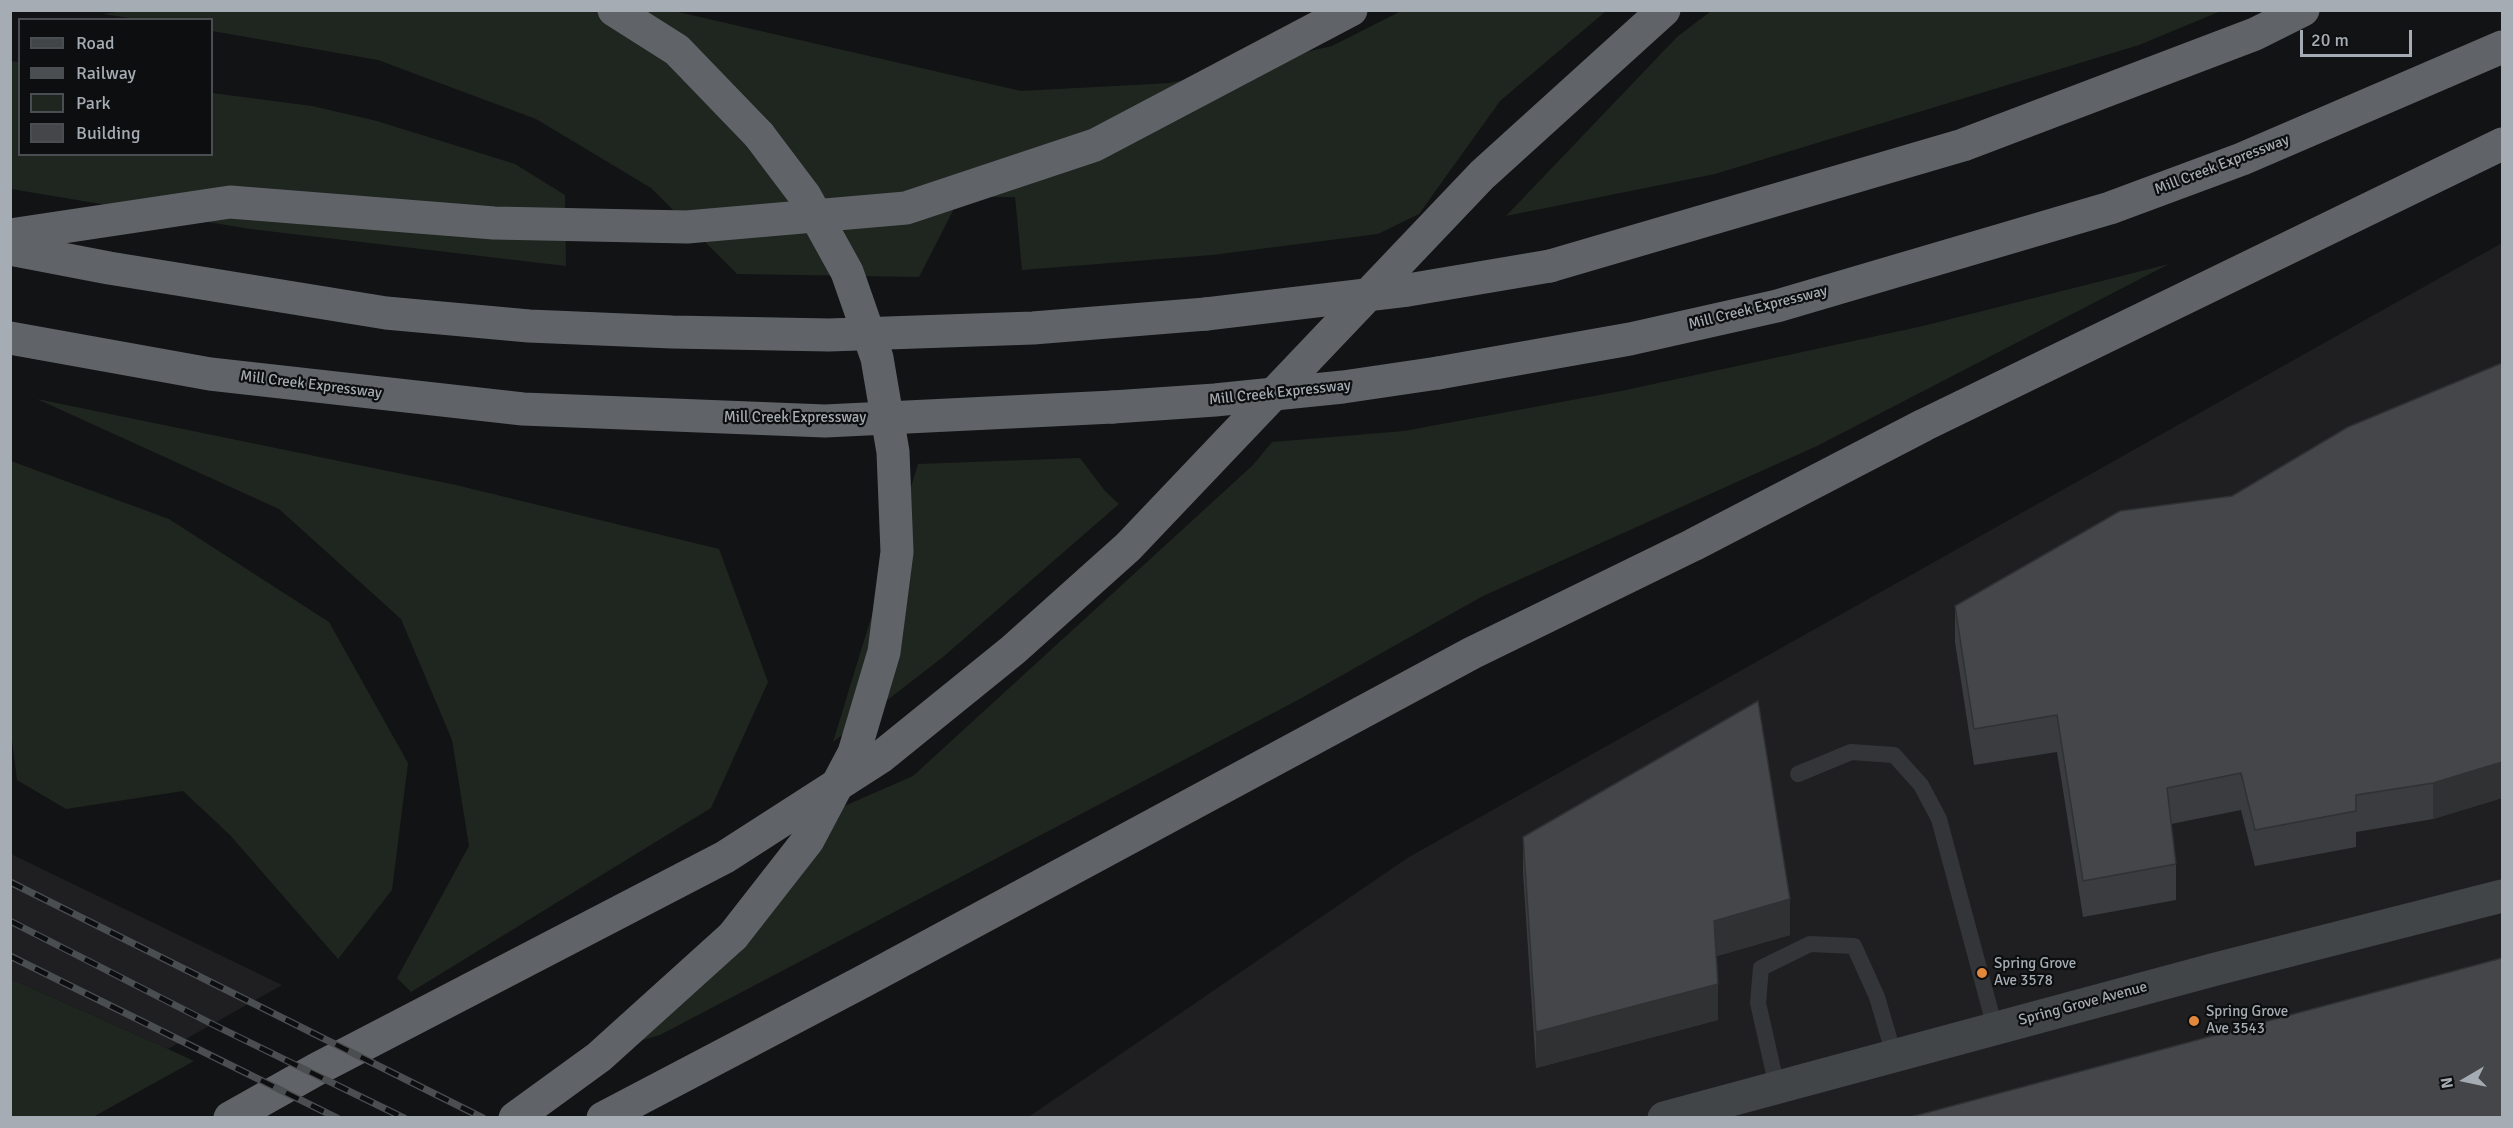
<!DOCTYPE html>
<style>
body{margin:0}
#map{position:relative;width:2513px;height:1128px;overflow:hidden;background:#121314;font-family:Signika,sans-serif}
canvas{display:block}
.frame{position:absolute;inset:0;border:12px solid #a5acb3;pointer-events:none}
.legend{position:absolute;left:18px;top:18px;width:195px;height:138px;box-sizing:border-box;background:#0d0e0f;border:2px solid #4a4d51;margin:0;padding:8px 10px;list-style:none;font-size:18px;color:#a5acb3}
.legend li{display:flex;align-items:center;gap:12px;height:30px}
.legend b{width:30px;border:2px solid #4a4d51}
.north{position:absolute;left:2435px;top:1050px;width:60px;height:60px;-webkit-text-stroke:4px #0d0e0f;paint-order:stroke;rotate:261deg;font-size:16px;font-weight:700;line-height:24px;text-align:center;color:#a5acb3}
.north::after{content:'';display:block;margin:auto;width:21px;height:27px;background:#a5acb3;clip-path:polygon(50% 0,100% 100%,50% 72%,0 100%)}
.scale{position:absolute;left:2300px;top:30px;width:112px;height:27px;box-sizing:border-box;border:3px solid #a5acb3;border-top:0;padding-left:8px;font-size:18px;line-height:21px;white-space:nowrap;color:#a5acb3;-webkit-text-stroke:4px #0d0e0f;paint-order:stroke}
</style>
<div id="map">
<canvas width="2513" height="1128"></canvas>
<div class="frame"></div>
<ul class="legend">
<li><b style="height:8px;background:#424548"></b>Road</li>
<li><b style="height:8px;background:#4b4e51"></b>Railway</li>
<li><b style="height:16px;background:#1f261f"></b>Park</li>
<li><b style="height:16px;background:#444649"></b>Building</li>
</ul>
<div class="north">N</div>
<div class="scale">20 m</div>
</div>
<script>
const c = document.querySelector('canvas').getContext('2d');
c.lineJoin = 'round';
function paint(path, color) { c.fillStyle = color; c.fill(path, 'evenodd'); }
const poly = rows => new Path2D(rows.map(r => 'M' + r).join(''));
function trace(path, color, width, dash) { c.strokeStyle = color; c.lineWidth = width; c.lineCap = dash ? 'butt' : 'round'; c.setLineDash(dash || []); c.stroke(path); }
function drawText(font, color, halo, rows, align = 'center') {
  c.font = font + ' Signika,sans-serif'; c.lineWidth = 4.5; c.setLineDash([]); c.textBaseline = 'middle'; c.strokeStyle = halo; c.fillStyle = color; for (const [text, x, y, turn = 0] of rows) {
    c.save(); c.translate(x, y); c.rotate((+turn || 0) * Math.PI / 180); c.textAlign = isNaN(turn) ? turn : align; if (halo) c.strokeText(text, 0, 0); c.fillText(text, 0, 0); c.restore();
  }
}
const built = poly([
 [2502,243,2502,1117,1027,1118,1409,857],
 [10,854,11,854,282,985,168,1049,11,979]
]);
const green = poly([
 [130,10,674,11,1021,91,1170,83,1332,46,1401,11,1606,11,1500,101,1419,214,1378,234,1212,255,1022,270,1015,197,960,197,919,277,737,274,651,188,536,119,378,60,212,31,212,20,142,20,103,14],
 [1711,11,1711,10,2221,11,2139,45,1715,174,1506,216,1677,37],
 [10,61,19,62,20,154,212,154,212,93,312,106,377,121,515,164,565,195,566,266,250,229,11,189],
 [2169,264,1817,446,1483,596,1298,700,660,1035,597,1054,756,912,801,825,913,776,1253,465,1272,442,1404,431,1621,391,1923,326],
 [37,399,456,485,719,549,768,682,711,808,411,992,397,978,469,846,452,740,401,619,279,509],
 [1080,458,1105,491,1119,504,943,657,833,742,918,464],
 [11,461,169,519,329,622,408,763,392,890,338,959,230,835,183,791,66,809,17,780,10,724],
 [11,979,168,1049,194,1061,93,1117,11,1117]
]);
const service = poly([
 [1798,774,1851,752,1894,755,1921,785,1939,819,1995,1028],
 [1777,1087,1758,1003,1761,968,1810,944,1854,946,1877,997,1894,1055]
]);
const secondary = poly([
 [1664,1118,2216,969,2502,896]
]);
const motorway = poly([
 [614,10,677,50,759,135],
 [10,235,230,202,494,223,687,227,906,208,1095,145,1351,10],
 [10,249,109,268,386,313,529,326,672,332,829,335,1033,328,1206,314],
 [1550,266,1963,145,2255,34,2303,10],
 [10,338,210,374,523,409,825,421,1113,407],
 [1438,373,1630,339,1777,306,2110,208,2242,159,2502,47],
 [230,1118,317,1069,725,857,882,756,1013,650,1128,547,1482,175,1664,10],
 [515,1118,599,1057,733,936],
 [603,1118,862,982,1472,653,1693,545,1924,425,2502,144]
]);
const rail = poly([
 [10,882,483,1118],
 [10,921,214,1025,404,1118],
 [10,956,337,1118]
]);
const motorwayBridge = poly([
 [1206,314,1408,290,1550,266],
 [1113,407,1215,400,1343,387,1438,373],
 [733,936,808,840,854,753,884,652,897,552,893,452,877,358,847,272,805,196,759,135]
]);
const wall = poly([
 [2502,363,2502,798,2433,819,2356,832,2356,847,2255,866,2241,810,2171,824,2176,864,2176,900,2083,917,2057,752,1974,765,1955,642,1955,606,2232,496],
 [1523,837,1790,935,1717,956,1718,1020,1536,1068,1523,873]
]);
const shadedWall = poly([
 [2502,762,2502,798,2433,819,2433,783],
 [1790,899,1790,935,1714,957,1714,921],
 [1718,984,1718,1020,1536,1068,1536,1032]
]);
const building = poly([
 [2502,363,2502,762,2433,783,2356,795,2356,811,2255,830,2241,773,2167,788,2176,864,2083,881,2057,715,1974,729,1955,606,2120,511,2232,496,2348,427,2502,363],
 [1758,701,1790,899,1714,921,1718,984,1536,1032,1523,837,1758,701],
 [2502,958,2502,1118,1907,1118,2502,958]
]);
const markers = [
 [1982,973,6,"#e2883c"],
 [2194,1021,6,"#e2883c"]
];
const streetNames = [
 ["Mill Creek Expressway",2222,165,-21],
 ["Mill Creek Expressway",1758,308,-14],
 ["Mill Creek Expressway",311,385,7],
 ["Mill Creek Expressway",1280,393,-6],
 ["Mill Creek Expressway",795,418],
 ["Spring Grove Avenue",2083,1004,-15]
];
const poiNames = [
 ["Spring Grove",1994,964],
 ["Ave 3578",1994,981],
 ["Spring Grove",2206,1012],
 ["Ave 3543",2206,1029]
];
paint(built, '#1f1f21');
paint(green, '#1f261f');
trace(service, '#343538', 16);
trace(secondary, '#424548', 33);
trace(motorway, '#606469', 33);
trace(rail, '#4b4e51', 7);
trace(rail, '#0d0e0f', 4.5, [14]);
trace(motorwayBridge, '#606469', 33);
paint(wall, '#3a3c3f');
paint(shadedWall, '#303133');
paint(building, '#444649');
trace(building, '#303133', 1.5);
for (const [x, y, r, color] of markers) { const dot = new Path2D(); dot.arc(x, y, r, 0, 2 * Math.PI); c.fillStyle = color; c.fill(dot); trace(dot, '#0d0e0f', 2); }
drawText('15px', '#a5acb3', '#0d0e0f', streetNames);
drawText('15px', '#a5acb3', '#0d0e0f', poiNames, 'left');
</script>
